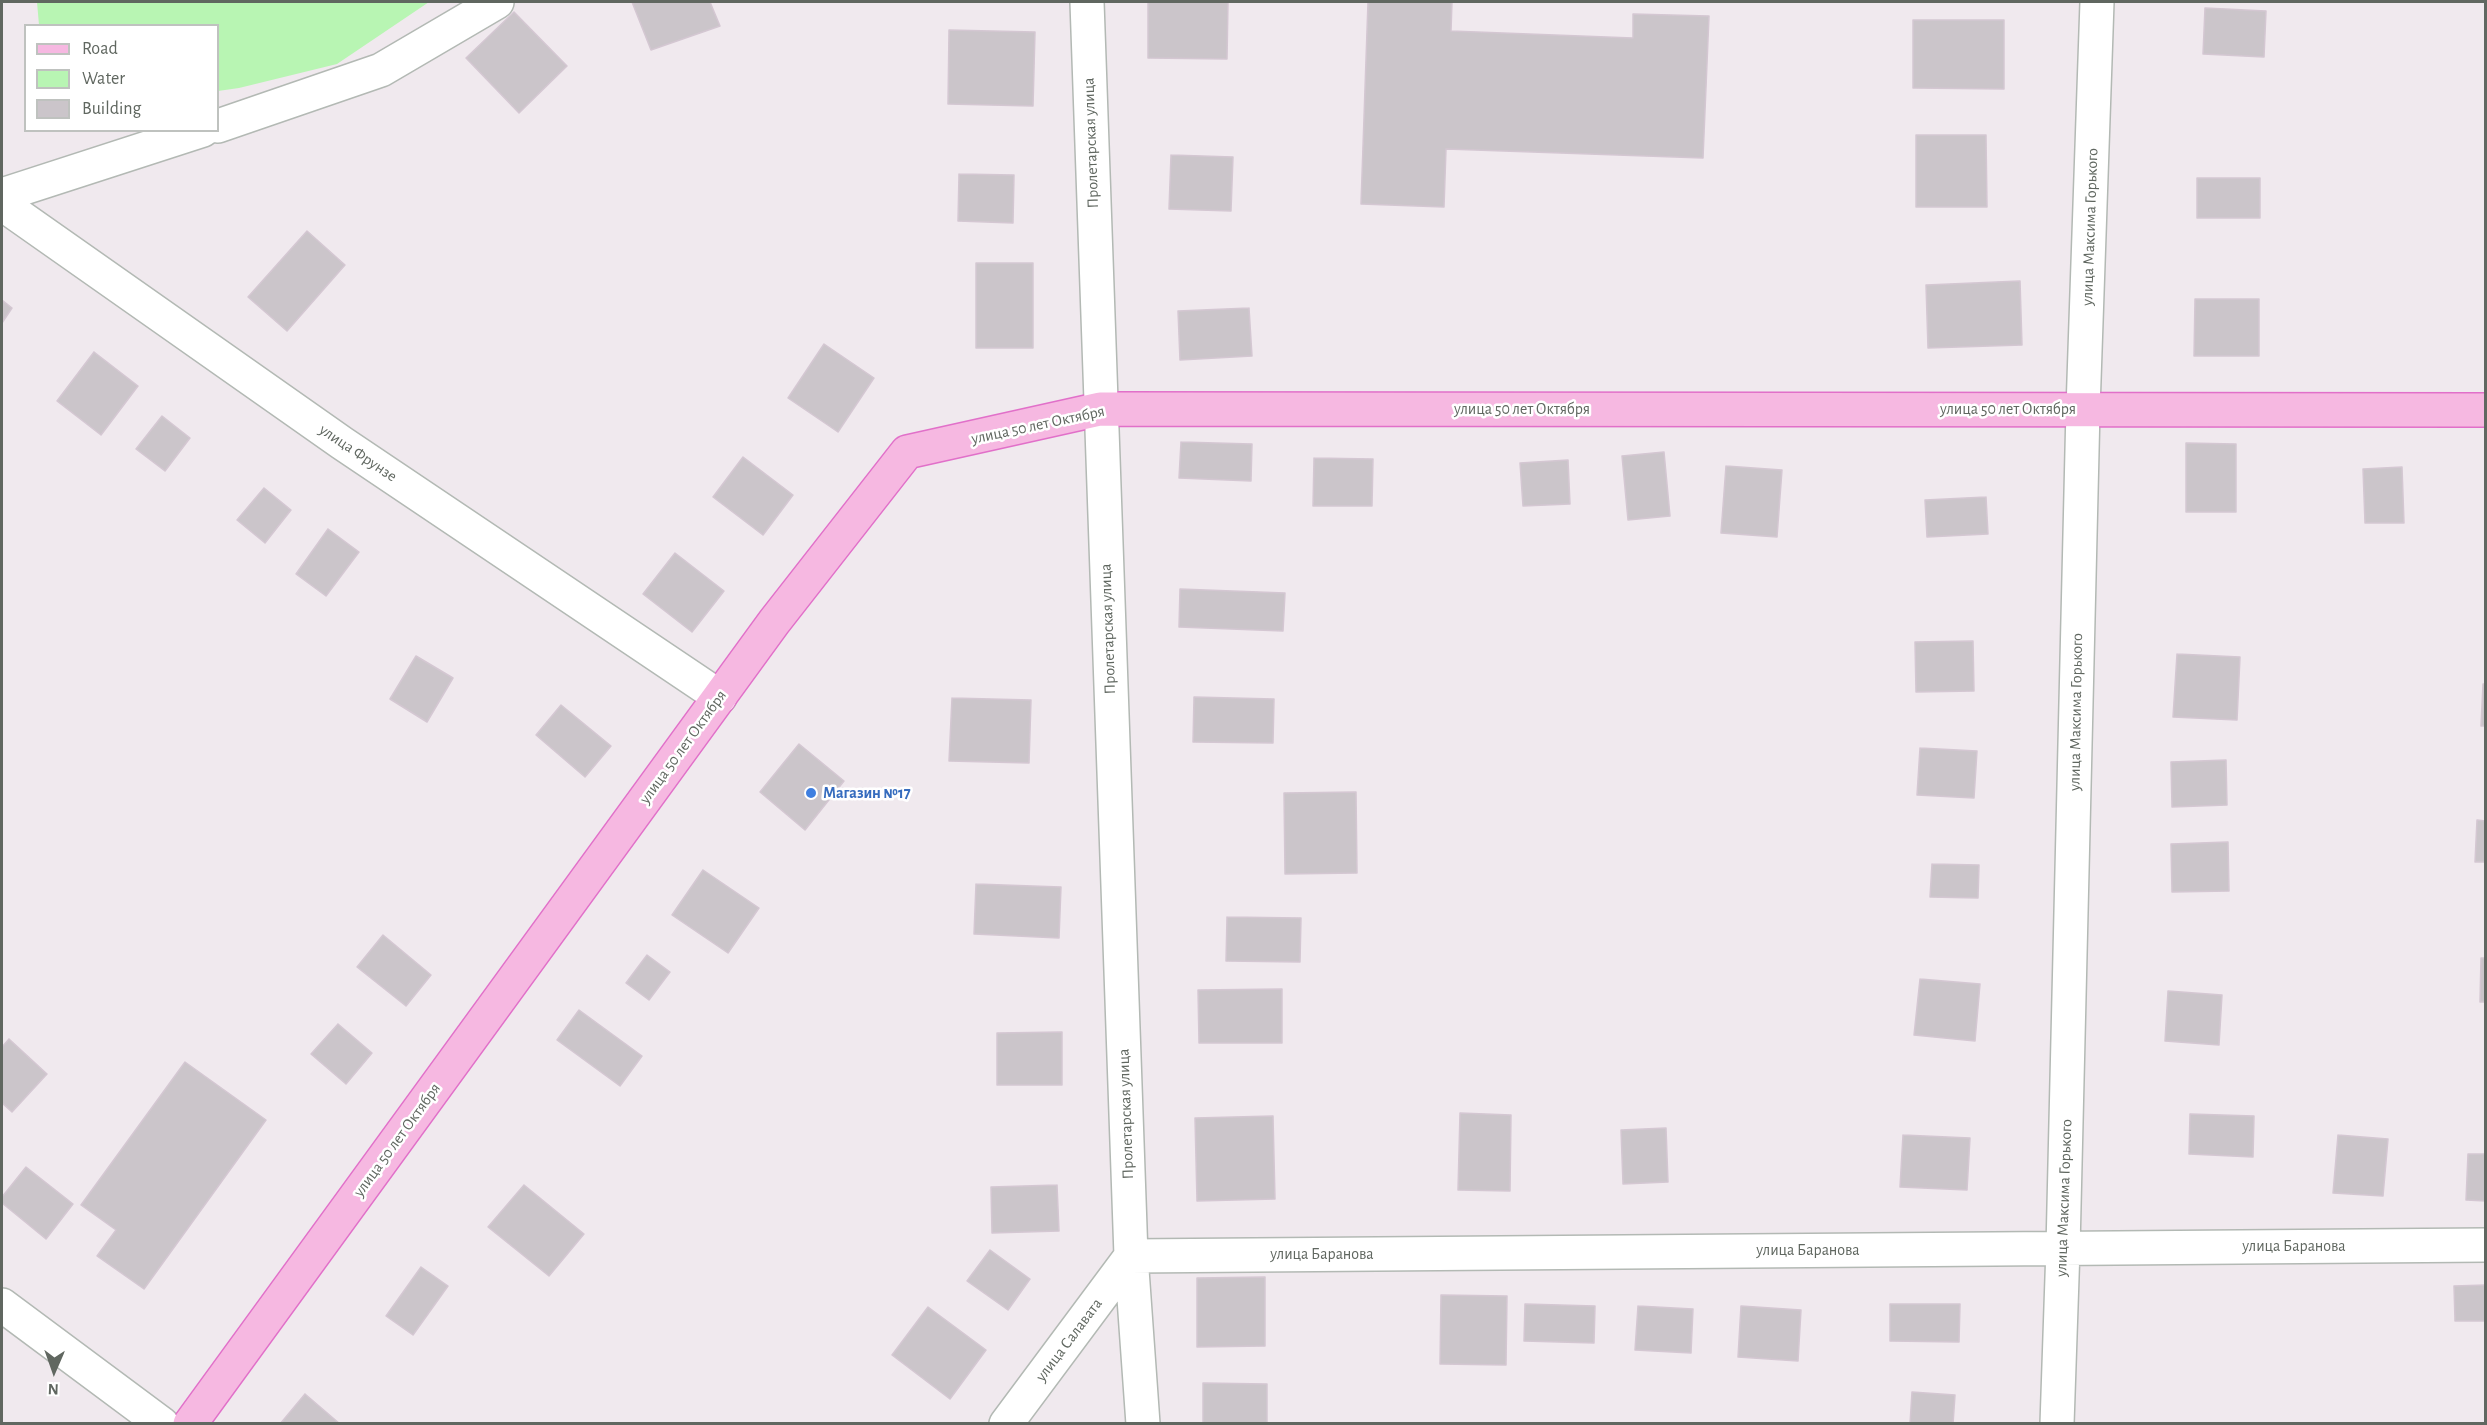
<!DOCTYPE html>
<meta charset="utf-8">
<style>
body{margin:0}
#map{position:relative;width:2487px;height:1425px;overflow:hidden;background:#f0e9ee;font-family:"Alegreya Sans",sans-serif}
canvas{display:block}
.frame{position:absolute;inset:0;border:3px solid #606760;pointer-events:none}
.legend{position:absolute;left:24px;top:24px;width:195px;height:108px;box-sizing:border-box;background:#fff;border:2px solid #bfc2bf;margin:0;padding:8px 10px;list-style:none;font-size:18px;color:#606760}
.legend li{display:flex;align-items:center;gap:12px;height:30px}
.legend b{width:30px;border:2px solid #bfc2bf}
.north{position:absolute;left:24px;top:1341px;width:60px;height:60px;-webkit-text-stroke:4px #fff;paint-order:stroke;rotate:182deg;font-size:16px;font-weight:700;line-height:24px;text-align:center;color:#606760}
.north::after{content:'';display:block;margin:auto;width:21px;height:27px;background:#606760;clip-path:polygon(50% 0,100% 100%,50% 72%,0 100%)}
</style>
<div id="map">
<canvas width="2487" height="1425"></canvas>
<div class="frame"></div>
<ul class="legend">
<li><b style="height:8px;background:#f6b8e1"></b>Road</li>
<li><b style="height:16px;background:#b8f5b3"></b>Water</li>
<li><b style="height:16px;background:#cbc5ca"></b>Building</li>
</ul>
<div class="north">N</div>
</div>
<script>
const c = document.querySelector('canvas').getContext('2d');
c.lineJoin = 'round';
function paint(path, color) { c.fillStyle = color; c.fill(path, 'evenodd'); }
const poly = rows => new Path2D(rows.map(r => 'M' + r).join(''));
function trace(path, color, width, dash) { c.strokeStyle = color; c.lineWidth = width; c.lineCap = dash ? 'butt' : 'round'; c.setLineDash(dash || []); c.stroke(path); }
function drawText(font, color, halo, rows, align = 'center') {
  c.font = font + ' "Alegreya Sans",sans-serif'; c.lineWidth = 5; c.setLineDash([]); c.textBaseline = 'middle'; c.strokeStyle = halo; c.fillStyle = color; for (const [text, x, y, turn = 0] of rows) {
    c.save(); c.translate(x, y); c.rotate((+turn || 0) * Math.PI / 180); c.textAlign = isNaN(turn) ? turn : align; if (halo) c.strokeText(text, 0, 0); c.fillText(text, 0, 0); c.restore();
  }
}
const water = poly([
 [37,2,429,2,337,64,239,88,218,91,218,26,39,25]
]);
const building = poly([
 [632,2,710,2,720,26,651,50,632,2],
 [1148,2,1228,2,1227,59,1148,58,1148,2],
 [1368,2,1452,2,1451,31,1633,38,1633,14,1709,16,1703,158,1446,149,1444,207,1361,204,1368,2],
 [2205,8,2266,11,2264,57,2203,54,2205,8],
 [514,12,567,66,519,113,466,58,514,12],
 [1913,20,2004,20,2004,89,1913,88,1913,20],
 [949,30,1035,32,1033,106,948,104,949,30],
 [1916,135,1986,135,1987,207,1916,207,1916,135],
 [1171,155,1233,157,1231,211,1169,209,1171,155],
 [959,174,1014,175,1013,223,958,221,959,174],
 [2197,178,2260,178,2260,218,2197,218,2197,178],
 [307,231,345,265,287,331,248,297,307,231],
 [976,263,1033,263,1033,348,976,348,976,263],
 [2020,281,2022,345,1928,348,1926,285,2020,281],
 [2195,299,2259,299,2259,356,2194,356,2195,299],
 [2,300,12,308,2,323,2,300],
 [1249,308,1252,356,1180,360,1178,311,1249,308],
 [824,344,874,378,838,432,788,398,824,344],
 [94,352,138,386,101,435,57,401,94,352],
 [162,416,190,438,165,471,136,449,162,416],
 [1181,442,1252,444,1251,481,1179,478,1181,442],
 [2186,443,2236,444,2236,512,2186,512,2186,443],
 [1664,452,1670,516,1628,520,1622,456,1664,452],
 [743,457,793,495,763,535,713,497,743,457],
 [1314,458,1373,459,1372,506,1313,506,1314,458],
 [1568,460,1570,504,1523,506,1520,463,1568,460],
 [1726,466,1782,470,1777,537,1721,533,1726,466],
 [2402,467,2404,523,2365,523,2363,469,2402,467],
 [264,488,291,510,265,543,237,520,264,488],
 [1986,497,1988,534,1927,537,1925,500,1986,497],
 [328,529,359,552,326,596,296,574,328,529],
 [675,553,724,591,692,632,643,594,675,553],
 [1180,589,1285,593,1283,631,1179,627,1180,589],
 [1973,641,1974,691,1916,692,1915,642,1973,641],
 [2177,654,2240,657,2237,720,2173,717,2177,654],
 [416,656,453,678,427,722,390,699,416,656],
 [2483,684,2486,684,2486,726,2481,726,2483,684],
 [1194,697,1274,699,1273,743,1193,742,1194,697],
 [952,698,1031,700,1029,763,949,761,952,698],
 [561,705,611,746,585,777,536,735,561,705],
 [799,744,844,781,805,830,760,792,799,744],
 [1920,748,1977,751,1974,798,1917,795,1920,748],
 [2226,760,2227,805,2172,807,2171,762,2226,760],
 [1356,792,1357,873,1285,874,1284,793,1356,792],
 [2477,820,2486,821,2486,862,2475,862,2477,820],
 [2228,842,2229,891,2172,892,2171,844,2228,842],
 [1932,864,1979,865,1978,898,1930,897,1932,864],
 [703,870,759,908,728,953,672,915,703,870],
 [976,884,1061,887,1059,938,974,934,976,884],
 [1227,917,1301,918,1300,962,1226,961,1227,917],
 [383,935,431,975,406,1006,357,967,383,935],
 [647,955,670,972,649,1000,626,983,647,955],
 [2481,958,2486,958,2486,1002,2480,1002,2481,958],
 [1920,979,1980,984,1975,1041,1914,1035,1920,979],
 [1282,989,1282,1043,1199,1043,1198,990,1282,989],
 [2168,991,2222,995,2219,1045,2165,1041,2168,991],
 [579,1010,642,1056,620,1086,557,1040,579,1010],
 [338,1024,372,1053,346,1084,311,1054,338,1024],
 [1062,1032,1062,1085,997,1085,997,1033,1062,1032],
 [9,1039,47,1074,12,1112,2,1103,2,1047,9,1039],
 [185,1062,266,1120,144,1289,97,1256,116,1230,81,1205,185,1062],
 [1460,1113,1511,1115,1510,1191,1458,1190,1460,1113],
 [2190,1114,2254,1116,2253,1157,2189,1154,2190,1114],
 [1273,1116,1275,1199,1197,1201,1195,1118,1273,1116],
 [1666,1128,1668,1182,1623,1184,1621,1130,1666,1128],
 [1903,1135,1970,1138,1967,1190,1900,1187,1903,1135],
 [2338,1135,2388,1139,2383,1196,2333,1193,2338,1135],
 [2468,1154,2486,1154,2486,1201,2466,1200,2468,1154],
 [26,1167,73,1204,46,1239,2,1203,2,1197,26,1167],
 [524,1185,584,1234,549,1276,488,1227,524,1185],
 [1057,1185,1059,1231,992,1233,991,1187,1057,1185],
 [990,1250,1030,1279,1008,1310,967,1281,990,1250],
 [421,1267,448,1286,413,1335,386,1316,421,1267],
 [1265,1277,1265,1346,1197,1347,1197,1278,1265,1277],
 [2486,1285,2486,1321,2455,1321,2454,1286,2486,1285],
 [1441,1295,1507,1296,1506,1365,1440,1364,1441,1295],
 [1525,1304,1595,1306,1594,1343,1524,1341,1525,1304],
 [1890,1304,1960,1304,1959,1342,1890,1341,1890,1304],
 [1638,1306,1693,1309,1691,1353,1635,1350,1638,1306],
 [1741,1306,1801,1310,1798,1361,1738,1357,1741,1306],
 [928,1307,986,1350,950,1399,892,1355,928,1307],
 [1203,1383,1267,1384,1267,1424,1203,1424,1203,1383],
 [1912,1392,1955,1395,1953,1424,1910,1424,1912,1392],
 [305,1394,340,1424,280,1424,305,1394]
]);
const minor = poly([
 [1087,2,1131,1256,1143,1424],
 [218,126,381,70,497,2],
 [2,195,203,130],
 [2,204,342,443,720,697],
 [1131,1256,2486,1245],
 [2,1305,162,1424],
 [1006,1424,1131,1256],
 [2057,1424,2063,1248,2083,409,2097,2]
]);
const major = poly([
 [190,1424,774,622,907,452,1100,409,2486,410]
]);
const markers = [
 [811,793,6,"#3f7fe0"]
];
const streetNames = [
 ["Пролетарская улица",1091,143,-92],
 ["улица Максима Горького",2090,227,-88],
 ["улица 50 лет Октября",1522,409],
 ["улица 50 лет Октября",2008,409],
 ["улица 50 лет Октября",1038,425,-12],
 ["улица Фрунзе",358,453,34],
 ["Пролетарская улица",1108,629,-92],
 ["улица Максима Горького",2076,712,-89],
 ["улица 50 лет Октября",683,747,-54],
 ["Пролетарская улица",1126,1114,-92],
 ["улица 50 лет Октября",397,1140,-54],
 ["улица Максима Горького",2064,1198,-88],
 ["улица Баранова",2294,1246],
 ["улица Баранова",1808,1250],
 ["улица Баранова",1322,1254],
 ["улица Салавата",1069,1340,-53]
];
const shopNames = [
 ["Магазин №17",823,793]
];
paint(water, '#b8f5b3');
paint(building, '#cbc5ca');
trace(building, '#d4c7d2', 1.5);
trace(minor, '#b3b9b4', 36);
trace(major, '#e170c9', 36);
trace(minor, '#fff', 33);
trace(major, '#f6b8e1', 33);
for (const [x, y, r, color] of markers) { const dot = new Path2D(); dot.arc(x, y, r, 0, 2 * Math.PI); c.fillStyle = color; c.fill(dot); trace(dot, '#fff', 2); }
drawText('16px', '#606760', '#fff', streetNames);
drawText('bold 16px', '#366cbe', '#fff', shopNames, 'left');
</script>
